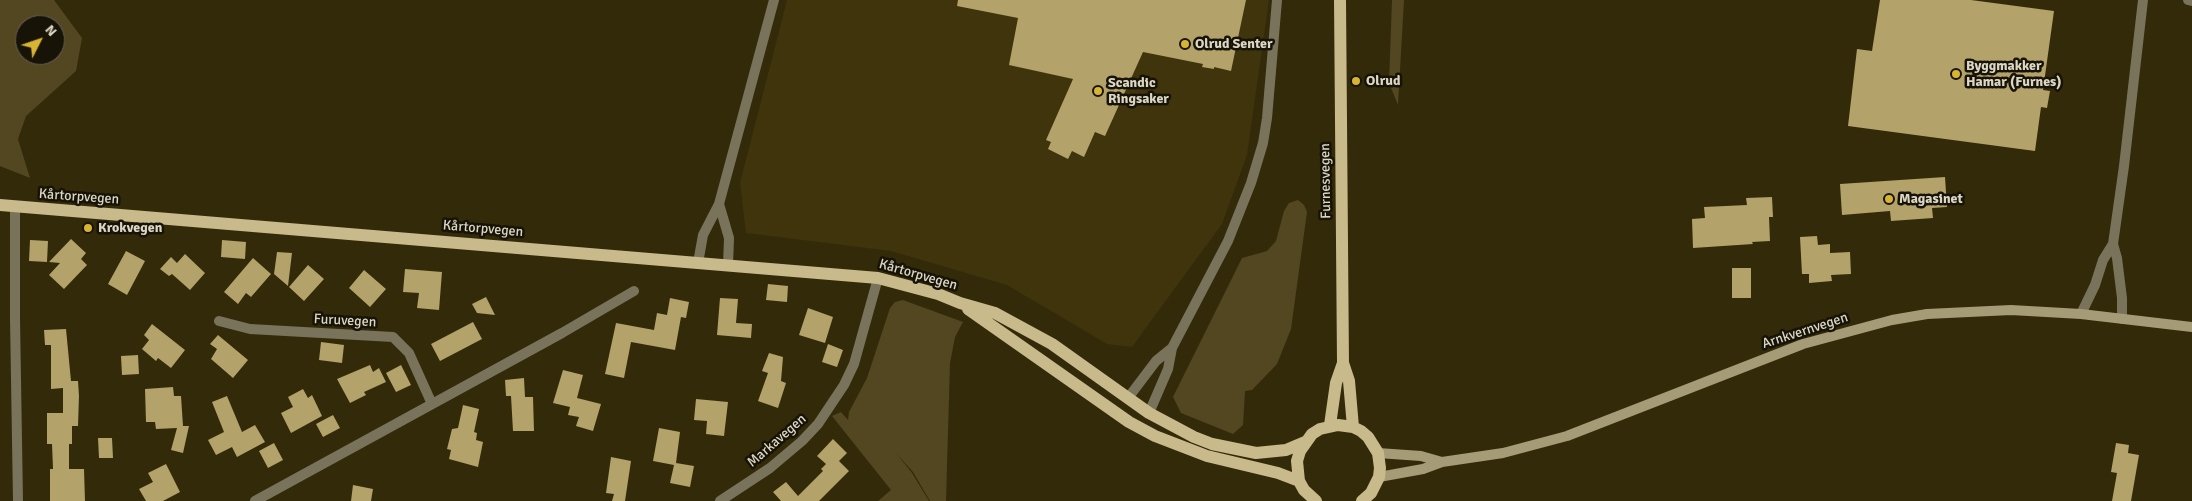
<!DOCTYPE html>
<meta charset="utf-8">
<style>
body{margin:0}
#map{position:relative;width:2192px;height:501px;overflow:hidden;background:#332a0a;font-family:Signika,sans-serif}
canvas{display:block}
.north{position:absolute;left:15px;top:15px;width:50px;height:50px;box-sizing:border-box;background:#171307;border:1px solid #666153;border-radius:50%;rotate:49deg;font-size:14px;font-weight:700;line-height:20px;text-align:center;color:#dcd7c5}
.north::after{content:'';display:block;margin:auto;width:18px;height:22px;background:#d7b434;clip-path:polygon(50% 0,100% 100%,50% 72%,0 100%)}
</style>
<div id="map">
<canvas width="2192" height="501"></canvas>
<div class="north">N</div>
</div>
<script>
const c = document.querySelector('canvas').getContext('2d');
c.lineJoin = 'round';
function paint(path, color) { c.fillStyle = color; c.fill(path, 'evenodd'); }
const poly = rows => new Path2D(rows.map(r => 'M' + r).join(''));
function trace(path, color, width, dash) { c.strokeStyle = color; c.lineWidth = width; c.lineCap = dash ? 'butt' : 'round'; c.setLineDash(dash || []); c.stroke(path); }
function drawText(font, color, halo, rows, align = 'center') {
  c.font = font + ' Signika,sans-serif'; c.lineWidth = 5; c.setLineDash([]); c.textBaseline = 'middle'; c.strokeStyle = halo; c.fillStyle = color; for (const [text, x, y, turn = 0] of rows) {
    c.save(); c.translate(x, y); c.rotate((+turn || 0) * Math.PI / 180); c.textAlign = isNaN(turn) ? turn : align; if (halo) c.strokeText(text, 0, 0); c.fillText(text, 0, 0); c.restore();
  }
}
const built = poly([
 [787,0,1269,0,1247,155,1222,224,1132,347,1107,344,1007,285,891,251,746,233,740,183]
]);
const green = poly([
 [0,0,54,0,82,38,76,71,26,116,18,139,30,178,0,166],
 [25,25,55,25,55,55,25,55],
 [1392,0,1404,0,1398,105,1389,83],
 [1298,200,1304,205,1307,212,1291,329,1277,364,1252,390,1245,391,1243,425,1233,434,1181,413,1173,397,1242,258,1267,251,1276,241,1284,211,1289,203],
 [903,300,963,322,955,337,950,363,946,501,930,501,913,472,896,453,912,473,929,501,878,501,891,490,832,416,841,412,848,420,849,412,867,378,890,308,895,302]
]);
const building = poly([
 [958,0,1246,0,1231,71,1214,67,1214,69,1202,67,1203,64,1143,52,1105,136,1095,132,1084,157,1072,151,1068,159,1048,149,1051,142,1046,140,1073,79,1009,65,1018,18,957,6],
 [1880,0,1971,0,2054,11,2043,90,2050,91,2047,108,2041,107,2035,151,1848,126,1857,49,1872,51],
 [1945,177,1947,207,1932,208,1933,218,1891,221,1890,211,1842,215,1840,184],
 [1772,197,1773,217,1769,217,1770,241,1752,242,1753,244,1693,248,1692,219,1705,218,1704,207,1747,205,1746,198],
 [1817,236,1818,245,1830,244,1830,253,1850,252,1851,274,1831,275,1832,281,1809,283,1809,274,1802,274,1800,237],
 [71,239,86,253,81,259,87,265,64,289,49,275,60,263,49,262],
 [30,240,48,241,47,262,29,261],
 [222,240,246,242,245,259,221,257],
 [126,251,145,261,127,295,108,284],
 [277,252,292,253,288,286,274,274],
 [185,254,205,273,190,290,172,274,169,276,160,269,171,257,177,263],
 [253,258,271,274,251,297,246,293,238,304,224,292],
 [308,265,324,279,304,301,289,287],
 [1732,268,1751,268,1751,298,1732,298],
 [405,269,442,272,439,310,417,308,419,293,403,292],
 [364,270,386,289,370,307,349,288],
 [768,284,788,286,787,302,766,300],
 [486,297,495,315,477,313,472,304],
 [670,298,689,302,686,318,681,317,675,350,631,342,624,378,605,374,616,323,654,330,657,313,667,315],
 [720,298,738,299,736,323,752,324,751,338,717,335],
 [808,308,833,317,825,343,799,335],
 [473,322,482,339,440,361,431,344],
 [152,324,185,350,171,368,158,358,156,361,142,349,149,340,144,335],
 [66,329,71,381,78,381,79,396,78,426,72,426,72,444,69,444,69,469,84,469,85,501,50,501,50,469,53,469,52,444,47,444,47,413,63,413,63,388,51,389,51,345,45,345,44,330],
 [218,335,248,360,233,378,211,359,217,349,210,344],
 [321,342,344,345,342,363,319,360],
 [828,344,843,350,837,367,822,362],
 [769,353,783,357,781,381,786,383,778,408,758,401,768,373,762,371],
 [138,355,139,374,122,375,121,356],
 [370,365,373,372,379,368,386,382,364,392,366,395,350,403,337,379],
 [401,365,411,385,396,392,386,373],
 [563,370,583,375,577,398,601,404,593,431,576,426,579,417,568,415,570,407,553,403],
 [524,378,525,397,533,397,534,431,513,431,511,396,506,396,505,380],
 [173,387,174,396,181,396,183,426,189,426,183,453,171,450,177,428,156,429,155,422,146,422,145,389],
 [303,389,308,398,312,395,322,416,291,433,281,413,293,407,288,397],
 [227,396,242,432,255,425,265,442,237,457,232,447,216,455,208,440,224,432,212,402],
 [696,399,728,402,724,436,706,434,707,421,694,420],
 [463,405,479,409,474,432,477,433,476,440,483,442,478,467,449,459,451,450,447,449,452,429,458,428],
 [333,415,340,428,323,437,316,424],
 [659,428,680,432,676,463,694,466,690,487,670,483,674,465,653,461],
 [98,438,112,438,113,458,99,458],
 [833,439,847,453,839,461,849,471,819,501,781,501,773,492,786,482,798,496,823,471,821,469,826,464,817,456],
 [274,443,283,460,268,468,259,451],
 [2116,443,2129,445,2128,453,2139,455,2131,501,2112,501,2117,473,2111,472],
 [611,457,631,461,625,501,612,501,614,494,606,493],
 [166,464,180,492,163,501,146,501,139,489,153,482,148,473],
 [353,485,373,489,371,501,351,501]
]);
const minor = poly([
 [2188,0,2192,1],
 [719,204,729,238,728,265],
 [15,207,15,318,18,501],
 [2113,244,2117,258,2122,298,2122,319],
 [698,263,703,235,719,204,774,0],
 [2081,314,2095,285,2103,260,2113,244,2124,166,2143,0],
 [219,321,250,329,393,337,409,353,432,404],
 [1128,398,1156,361,1172,348],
 [1149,413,1168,369,1172,348,1228,241,1251,183,1263,143,1267,118,1277,0],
 [255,501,562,333,634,291],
 [720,501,770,468,802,441,818,424,844,385,854,364,878,278]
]);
const secondary = poly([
 [1378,453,1421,456,1442,462],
 [1379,477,1423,469,1442,462,1503,453,1567,436,1803,344,1892,320,1927,314,2011,310,2081,314,2192,327]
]);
const primary = poly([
 [1340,0,1343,363,1349,381,1353,427],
 [0,205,878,278,938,294,960,303,995,313,1052,344,1149,413,1194,437,1212,444,1256,453,1286,450,1305,442],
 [968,309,1129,422,1155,436,1207,456,1278,473,1299,481],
 [1330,425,1336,383,1343,363],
 [1316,501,1304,490,1299,481,1297,461,1300,451,1312,434,1320,429,1338,425,1353,427,1361,431,1368,437,1378,453,1380,468,1379,477,1371,493,1362,501]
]);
const markers = [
 [1185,44,5,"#d7b434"],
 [1956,74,5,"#d7b434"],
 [1356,81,5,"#d7b434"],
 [1098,91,5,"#d7b434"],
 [1889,199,5,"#d7b434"],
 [88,228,5,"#d7b434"]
];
const poiNames = [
 ["Olrud Senter",1195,44],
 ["Byggmakker",1966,66],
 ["Hamar (Furnes)",1966,82],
 ["Olrud",1366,81],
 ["Scandic",1108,83],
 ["Ringsaker",1108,99],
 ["Magasinet",1899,199],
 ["Krokvegen",98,228]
];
const streetNames = [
 ["Furnesvegen",1326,181,-91],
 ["Kårtorpvegen",79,197,4],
 ["Kårtorpvegen",483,229,5],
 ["Kårtorpvegen",918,275,16],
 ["Furuvegen",345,321,3],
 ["Arnkvernvegen",1805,331,-18],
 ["Markavegen",777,441,-41]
];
paint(built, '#3f340b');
paint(green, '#524721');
paint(building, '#b3a26a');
trace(minor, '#7a735c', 10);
trace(secondary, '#a69b77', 10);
trace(primary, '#c9ba8b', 12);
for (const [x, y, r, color] of markers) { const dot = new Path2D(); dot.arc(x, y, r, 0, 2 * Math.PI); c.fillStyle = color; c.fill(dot); trace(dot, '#171307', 2); }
drawText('bold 14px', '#dcd7c5', '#171307', poiNames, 'left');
drawText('14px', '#dcd7c5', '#171307', streetNames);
</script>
